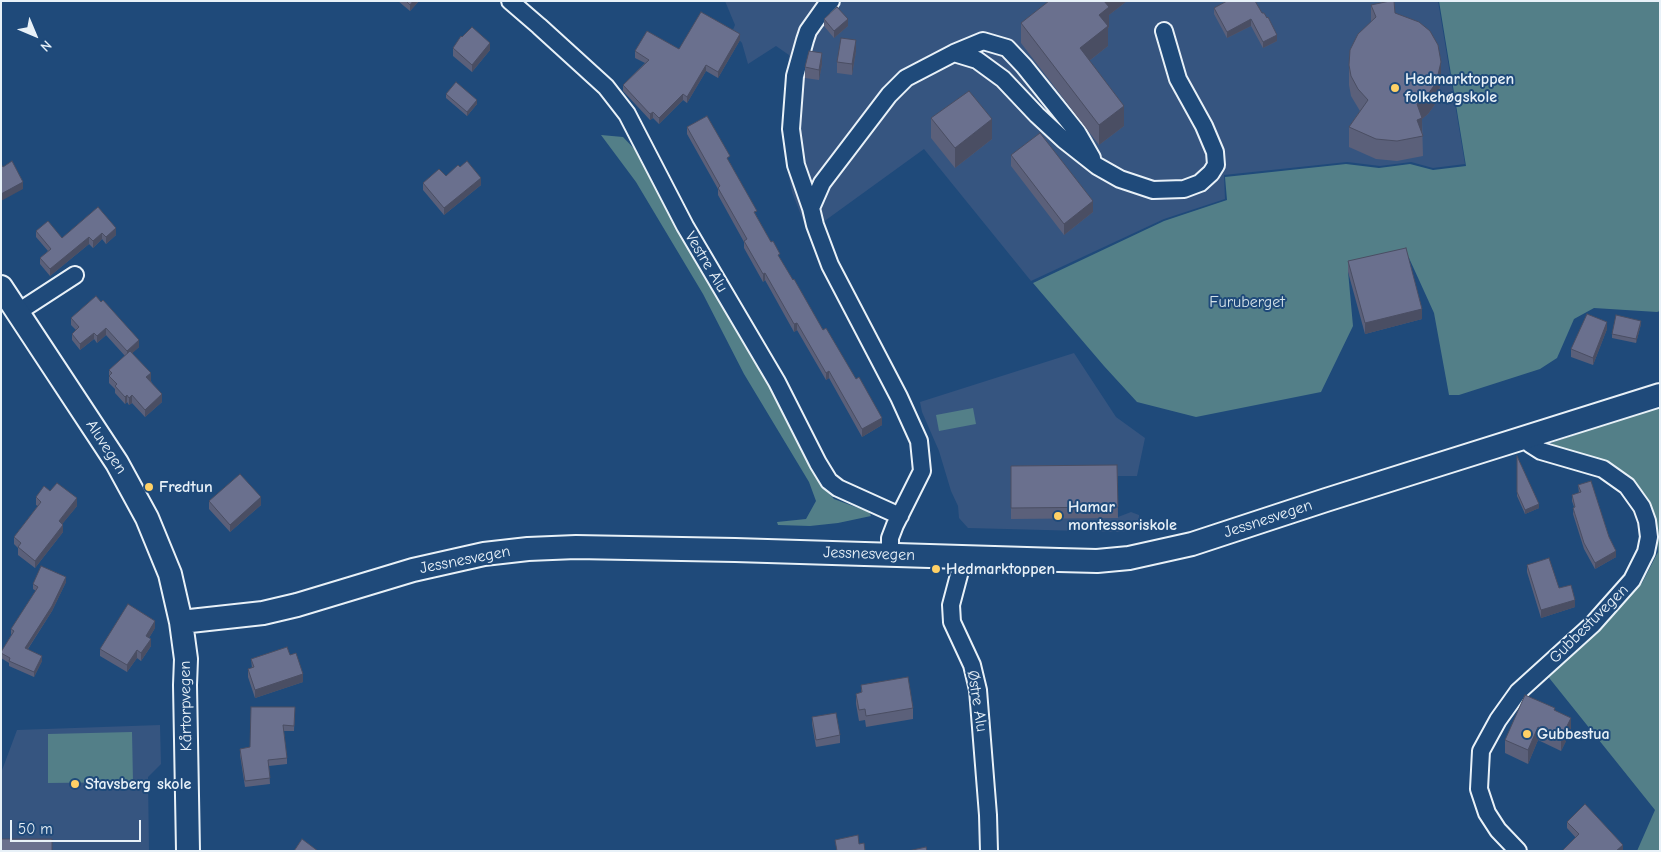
<!DOCTYPE html>
<meta charset="utf-8">
<style>
body{margin:0}
#map{position:relative;width:1661px;height:852px;overflow:hidden;background:#1f4a7a;font-family:"Comic Neue",sans-serif}
canvas{display:block}
.frame{position:absolute;inset:0;border:2px solid #e8f1f8;pointer-events:none}
.north{position:absolute;left:10px;top:10px;width:50px;height:50px;-webkit-text-stroke:4px #1f4a7a;paint-order:stroke;rotate:135deg;font-size:14px;font-weight:700;line-height:20px;text-align:center;color:#e8f1f8}
.north::after{content:'';display:block;margin:auto;width:18px;height:22px;background:#e8f1f8;clip-path:polygon(50% 0,100% 100%,50% 72%,0 100%)}
.scale{position:absolute;left:10px;top:820px;width:131px;height:22px;box-sizing:border-box;border:2px solid #e8f1f8;border-top:0;padding-left:6px;font-size:15px;line-height:18px;white-space:nowrap;color:#e8f1f8;-webkit-text-stroke:4px #1f4a7a;paint-order:stroke}
</style>
<div id="map">
<canvas width="1661" height="852"></canvas>
<div class="frame"></div>
<div class="north">N</div>
<div class="scale">50 m</div>
</div>
<script>
const c = document.querySelector('canvas').getContext('2d');
c.lineJoin = 'round';
function paint(path, color) { c.fillStyle = color; c.fill(path, 'evenodd'); }
const poly = rows => new Path2D(rows.map(r => 'M' + r).join(''));
function trace(path, color, width, dash) { c.strokeStyle = color; c.lineWidth = width; c.lineCap = dash ? 'butt' : 'round'; c.setLineDash(dash || []); c.stroke(path); }
function drawText(font, color, halo, rows, align = 'center') {
  c.font = font + ' "Comic Neue",sans-serif'; c.lineWidth = 4; c.setLineDash([]); c.textBaseline = 'middle'; c.strokeStyle = halo; c.fillStyle = color; for (const [text, x, y, turn = 0] of rows) {
    c.save(); c.translate(x, y); c.rotate((+turn || 0) * Math.PI / 180); c.textAlign = isNaN(turn) ? turn : align; if (halo) c.strokeText(text, 0, 0); c.fillText(text, 0, 0); c.restore();
  }
}
const built = poly([
 [725,1,1438,1,1465,164,1433,168,1411,162,1380,166,1347,162,1224,175,1225,199,1164,219,1031,281,924,149,808,233,792,192,783,148,789,55,776,46,748,64,742,43,732,32,735,25],
 [1074,353,1116,417,1145,438,1137,476,1117,476,1118,517,1131,512,1139,515,1140,528,1121,532,968,528,959,518,958,506,951,491,939,451,922,412,920,402],
 [160,725,161,764,148,777,149,851,1,851,1,773,17,730]
]);
const green = poly([
 [1439,1,1660,1,1660,311,1657,312,1594,308,1574,319,1557,358,1540,369,1459,395,1449,395,1434,313,1409,258,1405,257,1348,271,1353,326,1321,392,1196,417,1137,402,1104,366,1033,283,1164,221,1227,200,1225,177,1346,164,1379,168,1410,164,1433,170,1466,166],
 [601,135,623,137,643,158,721,303,808,454,821,485,834,499,869,512,871,516,838,523,810,526,778,525,777,522,806,519,816,501,809,482,744,374,703,294,636,182],
 [1660,406,1660,851,1637,851,1655,810,1546,674,1642,583,1658,552,1656,519,1638,487,1603,461,1564,452,1551,443],
 [973,408,976,424,939,431,936,415],
 [132,732,133,782,48,783,48,734]
]);
const minor = poly([
 [510,1,539,26,606,87,627,114,685,226,777,382,818,463,829,481,838,488,900,516],
 [831,1,825,7,808,31,805,40,795,76,791,129,796,165,811,208,815,225,830,265,899,397,919,441,922,471,895,525,890,538,890,555],
 [954,53,983,41,1007,48,1024,66,1077,132,1092,158],
 [811,208,822,183,889,95,906,78,954,53,977,60,1003,79,1037,115,1064,140,1097,166,1120,179,1153,190,1184,189,1200,183,1211,173,1216,165,1215,152,1204,126,1178,79,1164,31],
 [18,312,75,275],
 [962,557,960,571,951,605,952,622,972,665,978,690,988,815,989,851],
 [1518,851,1498,830,1487,813,1479,789,1481,751,1498,720,1518,692,1593,624,1632,580,1646,552,1649,537,1647,521,1642,507,1627,486,1603,469,1541,451,1530,444,1527,436]
]);
const secondary = poly([
 [1,287,117,463,147,518,170,574,181,622,186,659,185,685,188,851],
 [181,622,263,613,297,605,413,570,484,554,528,549,576,547,735,550,1059,560,1097,561,1129,558,1192,544,1326,500,1660,395]
]);
const wall = poly([
 [398,1,419,1,410,11],
 [1049,1,1127,1,1109,15,1109,27,1108,28,1108,46,1089,61,1124,126,1099,145,1021,43,1021,23],
 [1227,1,1277,41,1263,48,1251,26,1227,38,1214,14,1214,8],
 [1371,5,1395,13,1441,82,1436,103,1428,114,1422,119,1423,156,1397,161,1376,159,1349,147,1349,127,1360,111,1351,96,1349,85,1349,65,1371,22],
 [824,19,848,26,834,38,824,26],
 [740,40,718,78,706,71,687,103,683,100,659,124,653,118,650,120,623,91,623,85,645,63,635,58,635,51,679,49],
 [453,48,490,50,472,72,453,56],
 [856,51,852,75,837,73,837,62],
 [822,64,819,80,805,78,805,67],
 [446,94,477,104,467,116,446,98],
 [931,118,992,139,955,168,931,138],
 [687,127,730,163,757,217,780,259,823,330,882,425,862,437,829,378,826,380,797,330,794,332,765,280,763,282,744,248,744,242,718,195,718,189,687,134],
 [1011,155,1093,212,1064,235,1011,166],
 [460,167,481,185,444,215,423,190,423,183,446,176],
 [98,207,116,235,106,244,102,239,93,248,89,244,50,276,40,264,40,258,48,251,36,237,36,231,62,238],
 [1348,261,1422,319,1365,334,1348,272],
 [96,296,139,347,132,353,151,381,162,402,145,417,132,403,129,405,127,402,125,404,115,393,115,389,109,383,109,370,125,356,106,335,97,343,94,339,80,350,72,340,72,334,76,330,71,325,71,318],
 [1641,324,1636,343,1612,338,1612,334],
 [1607,329,1593,365,1571,357,1571,349],
 [1517,456,1539,508,1525,514,1517,496],
 [1117,465,1118,518,1011,519,1011,466],
 [1578,485,1609,537,1616,557,1595,569,1584,549,1573,514,1574,507,1572,501,1572,495,1579,493],
 [50,491,77,506,62,524,63,532,35,568,18,555,18,548,14,544,14,537,38,506,36,505,36,497],
 [209,501,261,505,230,532,209,509],
 [1527,565,1575,607,1541,618,1527,572],
 [66,582,52,611,28,649,42,661,34,677,9,666,9,663,1,658,1,652,12,634,11,634,11,629,36,591,33,589,33,584],
 [155,628,149,638,151,646,141,661,137,658,127,672,100,656,100,649],
 [290,655,303,682,255,698,248,677,248,669,252,668,251,659],
 [861,685,913,708,913,719,866,727,865,720,859,721,856,704,856,694,861,693],
 [295,707,294,731,283,731,287,758,287,764,269,766,270,784,245,787,240,755,240,749,250,747],
 [1555,710,1571,731,1561,751,1538,740,1528,764,1505,753,1505,740],
 [812,717,840,735,840,743,816,747,812,724],
 [1567,822,1623,851,1576,838,1567,828]
]);
const shadedWall = poly([
 [413,1,419,1,410,11,410,5],
 [1103,1,1127,1,1109,15,1109,27,1108,28,1108,46,1080,68,1080,48,1099,15],
 [848,19,848,26,834,38,834,31],
 [1251,19,1251,26,1227,38,1227,32],
 [740,34,740,40,718,78,718,72],
 [1277,35,1277,41,1263,48,1263,42],
 [856,40,856,51,852,75,852,64],
 [490,43,490,50,472,72,472,65],
 [822,53,822,64,819,80,819,70],
 [1441,62,1441,82,1436,103,1428,114,1422,119,1422,136,1417,137,1417,104],
 [706,65,706,71,687,103,687,97],
 [683,94,683,100,659,124,659,118],
 [477,100,477,104,467,116,467,112],
 [1124,106,1124,126,1099,145,1099,125],
 [653,112,653,118,650,120,650,114],
 [992,119,992,139,955,168,955,148],
 [481,178,481,185,444,215,444,208],
 [23,182,23,189,1,201,1,194],
 [1093,201,1093,212,1064,235,1064,224],
 [116,228,116,235,106,244,106,237],
 [102,233,102,239,93,248,93,241],
 [89,237,89,244,50,276,50,269],
 [765,273,765,280,763,282,763,274],
 [1422,309,1422,319,1365,334,1365,323],
 [1641,321,1641,324,1636,343,1636,339],
 [1607,322,1607,329,1593,365,1593,358],
 [797,323,797,330,794,332,794,324],
 [106,328,106,335,97,343,97,336],
 [94,333,94,339,80,350,80,344],
 [139,340,139,347,127,358,127,351],
 [829,371,829,378,826,380,826,373],
 [151,373,151,381,146,384,146,377],
 [162,394,162,402,145,417,145,410],
 [127,395,127,402,125,404,125,397],
 [132,395,132,403,129,405,129,398],
 [882,418,882,425,862,437,862,429],
 [261,497,261,505,230,532,230,525],
 [77,498,77,506,59,528,59,521],
 [1539,504,1539,508,1525,514,1525,510],
 [63,525,63,532,35,568,35,561],
 [1616,551,1616,557,1595,569,1595,563],
 [66,577,66,582,52,611,25,653,25,648],
 [1575,600,1575,607,1541,618,1541,610],
 [155,621,155,628,146,643,146,636],
 [151,639,151,646,141,661,141,653],
 [137,650,137,658,127,672,127,665],
 [42,656,42,661,34,677,34,672],
 [303,674,303,682,255,698,255,690],
 [1571,718,1571,731,1561,751,1561,738],
 [1538,727,1538,740,1528,764,1528,750],
 [1623,845,1623,851,1616,851]
]);
const building = poly([
 [406,1,413,1,410,5,406,1],
 [1049,1,1104,1,1109,7,1099,15,1108,26,1080,48,1124,106,1099,125,1021,23,1049,1],
 [1227,1,1255,1,1262,13,1264,13,1267,18,1268,17,1277,35,1263,42,1251,19,1227,32,1214,8,1227,1],
 [1390,1,1394,1,1395,13,1419,22,1430,31,1438,45,1441,62,1436,83,1428,94,1417,104,1422,118,1417,120,1423,136,1397,141,1376,139,1349,127,1368,100,1358,89,1351,76,1349,65,1350,50,1358,34,1376,17,1371,5,1390,1],
 [837,7,848,19,834,31,824,19,837,7],
 [701,12,740,34,718,72,706,65,687,97,683,94,659,118,653,112,650,114,623,85,649,60,635,51,647,31,679,49,701,12],
 [472,27,490,43,472,65,453,48,461,36,462,37,472,27],
 [841,38,856,40,852,64,837,62,841,38],
 [809,51,822,53,819,70,805,67,809,51],
 [456,82,477,100,467,112,446,94,456,82],
 [969,91,992,119,955,148,931,118,969,91],
 [707,116,730,156,727,158,757,211,754,212,771,242,773,241,780,254,778,255,793,280,794,279,823,330,826,328,856,379,859,377,882,418,862,429,829,371,826,373,797,323,794,324,765,273,763,274,744,241,747,239,718,188,720,186,687,127,707,116],
 [1040,133,1093,201,1064,224,1011,155,1040,133],
 [12,161,23,182,1,194,1,164,3,167,12,161],
 [467,161,481,178,444,208,423,183,439,169,446,176,458,165,460,167,467,161],
 [98,207,116,228,106,237,102,233,93,241,89,237,50,269,40,258,51,249,36,231,48,221,62,238,98,207],
 [1406,248,1422,309,1365,323,1348,261,1406,248],
 [96,296,101,302,103,300,139,340,127,351,106,328,97,336,94,333,80,344,72,334,79,327,71,318,96,296],
 [1587,314,1607,322,1593,358,1571,349,1587,314],
 [1616,315,1641,321,1636,339,1612,334,1616,315],
 [130,351,151,373,146,377,162,394,145,410,132,395,129,398,127,395,125,397,115,386,117,384,109,376,112,373,109,370,130,351],
 [1517,456,1539,504,1525,510,1517,492,1517,456],
 [1117,465,1118,507,1011,508,1011,466,1117,465],
 [240,474,261,497,230,525,209,501,240,474],
 [1591,481,1609,537,1616,551,1595,563,1584,543,1573,508,1575,507,1572,495,1581,492,1578,485,1591,481],
 [57,483,77,498,59,521,63,525,35,561,18,547,21,543,14,537,41,502,36,497,44,486,50,491,57,483],
 [1549,558,1559,588,1571,585,1575,600,1541,610,1527,565,1549,558],
 [41,566,66,577,52,606,25,648,42,656,34,672,9,661,10,658,1,653,1,652,14,631,11,629,38,587,33,584,41,566],
 [128,604,155,621,146,636,151,639,141,653,137,650,127,665,100,649,128,604],
 [287,647,290,655,296,653,303,674,255,690,248,669,254,667,251,659,287,647],
 [908,677,913,708,866,716,865,709,859,710,856,694,862,692,861,685,908,677],
 [1525,695,1555,708,1554,710,1571,718,1561,738,1538,727,1528,750,1505,740,1525,695],
 [251,707,295,707,294,726,283,725,287,758,268,760,270,778,245,781,240,749,250,747,251,707],
 [836,713,840,735,816,740,812,717,836,713],
 [1585,804,1623,845,1616,851,1562,851,1579,834,1567,822,1585,804],
 [858,835,859,844,864,843,865,851,837,851,835,840,858,835],
 [1,839,52,839,52,851,1,851,1,839],
 [302,839,318,851,294,851,302,839],
 [926,847,927,851,908,851,926,847]
]);
const markers = [
 [1395,88,5,"#ffd166"],
 [149,487,5,"#ffd166"],
 [1058,516,5,"#ffd166"],
 [936,569,5,"#ffd166"],
 [1527,734,5,"#ffd166"],
 [75,784,5,"#ffd166"]
];
const poiNames = [
 ["Hedmarktoppen",1405,79],
 ["folkehøgskole",1405,97],
 ["Fredtun",159,487],
 ["Hamar",1068,507],
 ["montessoriskole",1068,525],
 ["Hedmarktoppen",946,569],
 ["Gubbestua",1537,734],
 ["Stavsberg skole",85,784]
];
const streetNames = [
 ["Vestre Alu",706,262,59],
 ["Aluvegen",106,447,57],
 ["Jessnesvegen",1268,519,-18],
 ["Jessnesvegen",869,554,2],
 ["Jessnesvegen",465,560,-11],
 ["Gubbestuvegen",1589,624,-45],
 ["Østre Alu",977,701,81],
 ["Kårtorpvegen",186,706,-91]
];
const parkNames = [
 ["Furuberget",1247,302]
];
paint(built, '#365580');
paint(green, '#537f88');
trace(minor, '#e8f1f8', 20);
trace(secondary, '#e8f1f8', 26);
trace(minor, '#1f4a7a', 16);
trace(secondary, '#1f4a7a', 22);
paint(wall, '#5b607a');
paint(shadedWall, '#4a4e63');
paint(building, '#6a708e');
trace(building, '#4a4e63', 1);
for (const [x, y, r, color] of markers) { const dot = new Path2D(); dot.arc(x, y, r, 0, 2 * Math.PI); c.fillStyle = color; c.fill(dot); trace(dot, '#1f4a7a', 2); }
drawText('bold 16px', '#e8f1f8', '#1f4a7a', poiNames, 'left');
drawText('16px', '#e8f1f8', '#1f4a7a', streetNames);
drawText('16px', '#d2e0e7', '#1f4a7a', parkNames);
</script>
